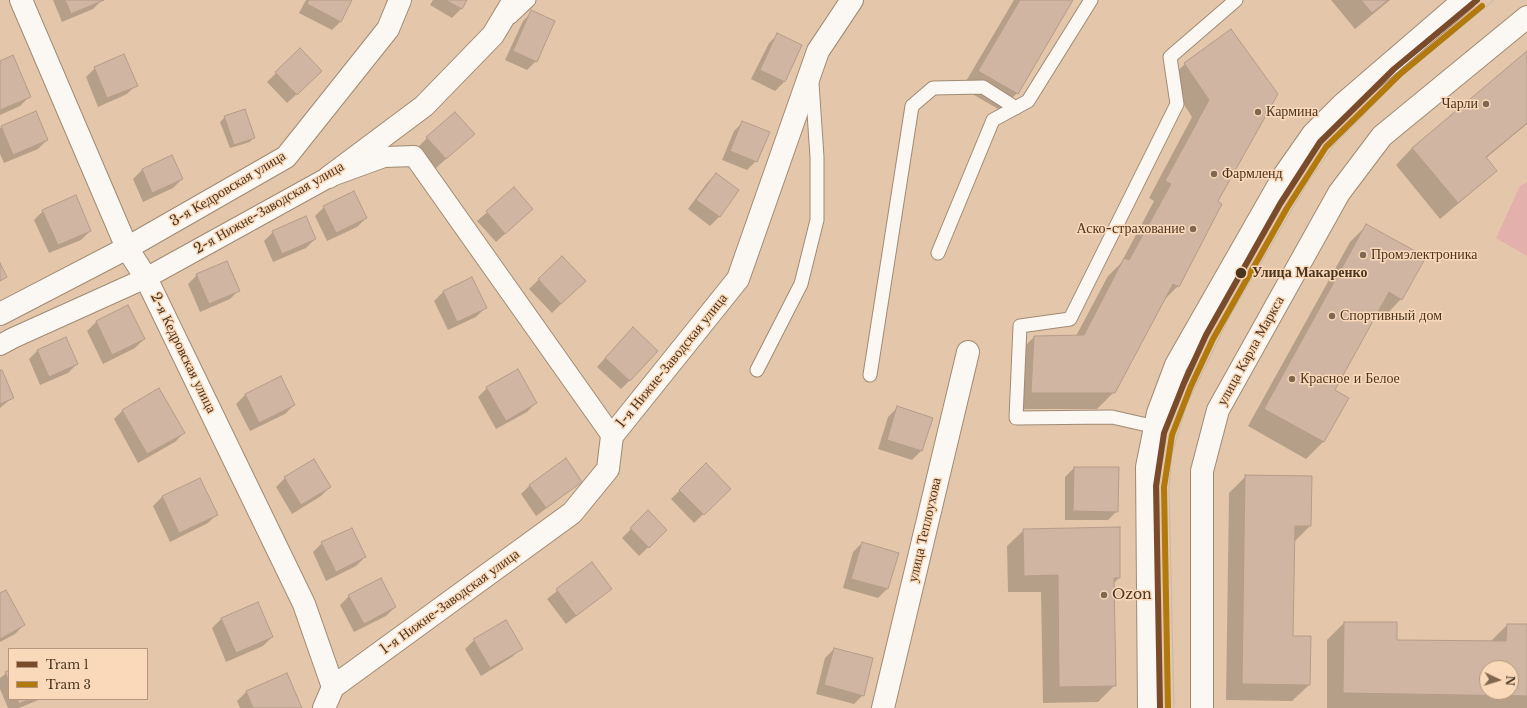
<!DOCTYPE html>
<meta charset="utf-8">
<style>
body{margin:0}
#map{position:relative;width:1527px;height:708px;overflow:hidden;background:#e4c7aa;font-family:"Libre Baskerville",serif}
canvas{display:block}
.legend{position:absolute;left:8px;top:648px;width:140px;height:52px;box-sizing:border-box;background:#fad9ba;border:1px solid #b4977c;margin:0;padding:5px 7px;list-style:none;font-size:12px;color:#4a351f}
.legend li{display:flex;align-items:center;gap:8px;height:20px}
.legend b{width:20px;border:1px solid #b4977c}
.north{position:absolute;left:1479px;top:660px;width:40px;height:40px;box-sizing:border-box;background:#fad9ba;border:1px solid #b4977c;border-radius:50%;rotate:94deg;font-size:11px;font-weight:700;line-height:16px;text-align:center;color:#4a351f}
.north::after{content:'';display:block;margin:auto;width:14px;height:18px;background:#806850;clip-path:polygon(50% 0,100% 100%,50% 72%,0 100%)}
</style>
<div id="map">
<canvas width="1527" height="708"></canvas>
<ul class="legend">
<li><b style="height:5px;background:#7a4b2a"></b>Tram 1</li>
<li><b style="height:5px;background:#b2790c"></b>Tram 3</li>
</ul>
<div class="north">N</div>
</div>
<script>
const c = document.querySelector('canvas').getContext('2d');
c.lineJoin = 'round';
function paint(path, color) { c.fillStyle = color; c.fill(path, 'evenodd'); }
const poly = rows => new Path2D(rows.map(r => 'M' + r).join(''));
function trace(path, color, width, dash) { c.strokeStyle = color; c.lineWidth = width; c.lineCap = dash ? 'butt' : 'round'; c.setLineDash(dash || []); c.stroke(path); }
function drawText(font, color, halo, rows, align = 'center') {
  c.font = font + ' "Libre Baskerville",serif'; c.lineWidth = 3; c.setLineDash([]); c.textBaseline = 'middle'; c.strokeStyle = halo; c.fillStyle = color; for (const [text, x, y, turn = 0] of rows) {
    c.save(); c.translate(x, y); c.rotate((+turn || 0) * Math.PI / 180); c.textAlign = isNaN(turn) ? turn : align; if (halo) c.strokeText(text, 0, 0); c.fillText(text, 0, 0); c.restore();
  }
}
const green = poly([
 [1527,182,1527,256,1496,238,1520,186]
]);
const shadow = poly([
 [53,0,102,0,93,9,62,22],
 [306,0,351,0,341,21,332,30,299,13],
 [433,0,466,0,461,9,452,18,430,5],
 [1014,0,1071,0,1017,93,1000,110,962,88],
 [1331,0,1390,0,1355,29],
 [532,12,536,61,527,70,505,60,523,21],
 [1231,30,1178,286,1163,301,1114,392,1097,409,1014,409,1017,354,1034,337,1076,336,1108,276,1121,263,1154,201,1149,198,1192,117,1168,80,1185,64],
 [778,34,801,45,784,82,775,91,751,79,769,43],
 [1527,53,1527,124,1485,159,1495,171,1478,187,1440,219,1396,165,1412,148],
 [0,62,29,97,20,106,0,115],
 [95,68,136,85,127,94,98,107,86,77],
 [276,73,312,80,287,103,267,82],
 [35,112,47,140,38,149,4,163,0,154,0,128],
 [225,117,254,137,250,142,230,148,220,122],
 [743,122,756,161,747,170,722,160,734,131],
 [427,138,465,142,436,168,418,147],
 [172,156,182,179,173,188,143,202,133,179,142,170],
 [716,174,738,191,719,217,710,226,688,209,707,183],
 [514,189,532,209,496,242,477,221],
 [324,207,366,218,357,227,327,241,315,216],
 [43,211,90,231,81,240,49,253,34,220],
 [1367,225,1401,299,1385,316,1377,311,1333,390,1347,398,1323,442,1306,459,1248,426,1350,242],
 [273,232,315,239,306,248,273,262,264,241],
 [562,257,575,290,552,313,529,289],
 [197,275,239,290,230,299,200,312,188,284],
 [471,278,485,308,476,317,448,330,434,301,443,292],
 [128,306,144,339,135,348,103,364,87,331,96,322],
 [624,337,630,380,621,389,597,367],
 [38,350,77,364,68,373,40,385,29,359],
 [0,371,12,398,0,408],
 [280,378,294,405,285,414,250,431,236,404,245,395],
 [487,388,536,403,527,412,496,429,478,397],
 [897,408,931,418,921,451,912,460,878,449,888,417],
 [123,410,184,433,175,442,138,463,114,419],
 [706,465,729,489,694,523,671,499],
 [1074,468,1117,511,1108,520,1065,520,1065,477],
 [1246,476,1310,526,1294,542,1292,637,1309,685,1292,701,1226,700,1229,493],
 [285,478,330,487,321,496,292,514,276,487],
 [200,479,217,514,208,523,170,542,153,506,162,497],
 [580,481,571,490,536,516,521,494,530,485],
 [648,512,657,539,639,556,622,538],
 [1024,530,1119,578,1113,584,1115,685,1098,702,1043,703,1041,592,1008,592,1007,546],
 [322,543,365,557,356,566,326,581,313,552],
 [862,543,898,554,887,589,878,598,843,588,853,552],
 [592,563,611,589,566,624,547,599],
 [0,594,24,625,15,634,0,642],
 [349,596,395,607,386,616,354,632,340,605],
 [258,603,272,637,263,646,226,662,212,628,221,619],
 [1344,623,1396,641,1490,642,1507,625,1527,625,1527,708,1327,708,1327,640],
 [1487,668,1511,668,1511,692,1487,692],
 [474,640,521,648,512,657,481,676,465,649],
 [834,649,863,695,854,704,816,694,825,658],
 [9,671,9,699,41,699,19,708,8,708,0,689,0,678],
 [287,675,301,708,240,708,237,701,246,692]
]);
const building = poly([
 [65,0,104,0,71,14,65,0],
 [309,0,352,0,341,22,307,4,309,0],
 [445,0,467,0,462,9,445,0],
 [1020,0,1073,0,1018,94,978,71,1020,0],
 [1361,0,1388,0,1372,13,1361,0],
 [531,10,555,21,537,62,513,51,531,10],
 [1231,29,1278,94,1218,201,1222,204,1179,287,1173,284,1115,393,1031,393,1034,336,1084,335,1124,258,1129,260,1171,184,1165,181,1209,100,1184,63,1231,29],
 [777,33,802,45,785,82,760,70,777,33],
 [300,48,322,71,297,95,275,72,300,48],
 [1527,51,1527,123,1486,157,1497,171,1458,203,1412,148,1527,51],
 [124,54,138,86,107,98,94,67,124,54],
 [13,55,31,97,0,110,0,61,13,55],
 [245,109,255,138,234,145,224,116,245,109],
 [36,111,48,140,13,155,1,126,36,111],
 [455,112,475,134,446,159,426,137,455,112],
 [742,121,770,132,757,162,730,151,742,121],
 [172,155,183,179,152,193,142,169,172,155],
 [716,173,739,190,720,217,696,200,716,173],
 [514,187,533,209,505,234,486,211,514,187],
 [354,191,367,218,336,233,323,206,354,191],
 [76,195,91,231,58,245,42,210,76,195],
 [306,216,316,239,282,254,272,231,306,216],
 [1366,224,1426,257,1402,300,1389,292,1335,390,1349,398,1324,442,1264,409,1366,224],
 [562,256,586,281,561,304,538,279,562,256],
 [227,261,240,291,209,304,196,274,227,261],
 [0,263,7,277,0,281,0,263],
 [472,277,487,308,457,322,443,291,472,277],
 [128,305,145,339,112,355,96,321,128,305],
 [633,327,658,351,630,381,605,358,633,327],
 [66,337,78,364,49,377,37,350,66,337],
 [518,369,537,403,506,421,486,387,518,369],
 [0,370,2,370,14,398,0,404,0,370],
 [281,376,295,405,259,423,245,394,281,376],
 [159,388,185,433,147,454,122,410,159,388],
 [897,406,933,418,922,451,887,440,897,406],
 [566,458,582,482,546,508,529,485,566,458],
 [314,459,331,487,301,505,284,477,314,459],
 [706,463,731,489,704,515,679,490,706,463],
 [1074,467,1119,467,1118,512,1073,511,1074,467],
 [1245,475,1312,476,1311,526,1295,526,1293,636,1311,636,1310,685,1242,684,1245,475],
 [200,478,218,515,179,533,162,496,200,478],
 [648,510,667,530,649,548,630,528,648,510],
 [1120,527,1120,578,1114,578,1116,686,1059,687,1058,575,1024,576,1023,529,1120,527],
 [352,528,366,557,336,572,321,542,352,528],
 [862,542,899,553,888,589,851,579,862,542],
 [592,562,612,589,576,616,556,589,592,562],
 [381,578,396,607,364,624,348,595,381,578],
 [6,590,25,625,0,639,0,593,6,590],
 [258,602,273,637,236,653,221,618,258,602],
 [506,620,523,649,490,668,473,639,506,620],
 [1344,622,1397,622,1397,640,1506,641,1507,624,1527,624,1527,696,1343,693,1344,622],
 [1487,668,1511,668,1511,692,1487,692,1487,668],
 [834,648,873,658,864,696,824,685,834,648],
 [9,670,9,681,5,672,9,670],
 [287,673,302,708,253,708,246,691,287,673],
 [17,699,30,699,19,704,17,699]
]);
const service = poly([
 [511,17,529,0],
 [938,253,993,120,1028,101,1091,0],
 [757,370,801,284,817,220,817,157,812,83],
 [870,375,912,106,933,88,983,87,1016,108],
 [1156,427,1112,417,1016,418,1020,326,1070,319,1177,104,1170,57,1236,0]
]);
const pedestrian = poly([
 [0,345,13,338,146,278,329,177,384,157,414,156,612,436]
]);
const minor = poly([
 [21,0,127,248,146,278,304,604,333,687,324,708],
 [329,177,424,106,493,35,514,0],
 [0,314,127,248,286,157,388,29,400,0],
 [333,687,572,513,608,469,612,436,738,279,818,51,852,0],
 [883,708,968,352]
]);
const secondary = poly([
 [1149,708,1147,467,1158,413,1176,365,1285,174,1313,134,1343,104,1464,0],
 [1202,708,1202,471,1218,410,1339,193,1382,136,1527,17]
]);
const tram = poly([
 [1174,708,1169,487,1172,454,1186,406,1230,316,1308,182,1334,145,1402,76,1494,0]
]);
const tram1 = poly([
 [1160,708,1156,486,1164,433,1184,383,1206,335,1280,204,1320,142,1394,69,1477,0]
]);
const tram2 = poly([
 [1168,708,1164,487,1172,435,1191,386,1213,339,1287,208,1326,147,1399,75,1482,6]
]);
const markers = [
 [1486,104,4,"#806850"],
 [1258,112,4,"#806850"],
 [1214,174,4,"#806850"],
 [1193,229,4,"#806850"],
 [1363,255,4,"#806850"],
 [1241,273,6,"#4a351f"],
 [1332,316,4,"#806850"],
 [1292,379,4,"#806850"],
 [1104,595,4,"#806850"]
];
const poiNames = [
 ["Чарли",1478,104,"right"],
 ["Кармина",1266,112],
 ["Фармленд",1222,174],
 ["Аско-страхование",1185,229,"right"],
 ["Промэлектроника",1371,255],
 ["Спортивный дом",1340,316],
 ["Красное и Белое",1300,379],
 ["Ozon",1112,595]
];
const streetNames = [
 ["3-я Кедровская улица",228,189,-31],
 ["2-я Нижне-Заводская улица",269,208,-30],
 ["улица Карла Маркса",1251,351,-61],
 ["2-я Кедровская улица",183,353,64],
 ["1-я Нижне-Заводская улица",672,361,-51],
 ["улица Теплоухова",925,530,-77],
 ["1-я Нижне-Заводская улица",450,602,-36]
];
const stopNames = [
 ["Улица Макаренко",1252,273]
];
paint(green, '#e3b0ab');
paint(shadow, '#0003');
paint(building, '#cfb5a2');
trace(building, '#b59c88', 1);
trace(service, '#a08a73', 15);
trace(pedestrian, '#a08a73', 22);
trace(minor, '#a08a73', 24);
trace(secondary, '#a08a73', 24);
trace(service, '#fbf7f2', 13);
trace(pedestrian, '#fbf7f2', 20);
trace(minor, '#fbf7f2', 22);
trace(secondary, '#fbf7f2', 22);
trace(tram, '#c0b9b2', 1);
trace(tram1, '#7a4b2a', 6);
trace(tram2, '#b2790c', 6);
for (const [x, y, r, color] of markers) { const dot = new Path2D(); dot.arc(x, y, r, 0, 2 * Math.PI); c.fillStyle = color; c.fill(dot); trace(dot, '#fad9ba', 1.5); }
drawText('14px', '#4a351f', '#fad9ba', poiNames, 'left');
drawText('14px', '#4a351f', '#fad9ba', streetNames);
drawText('bold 14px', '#4a351f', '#fad9ba', stopNames, 'left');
</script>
